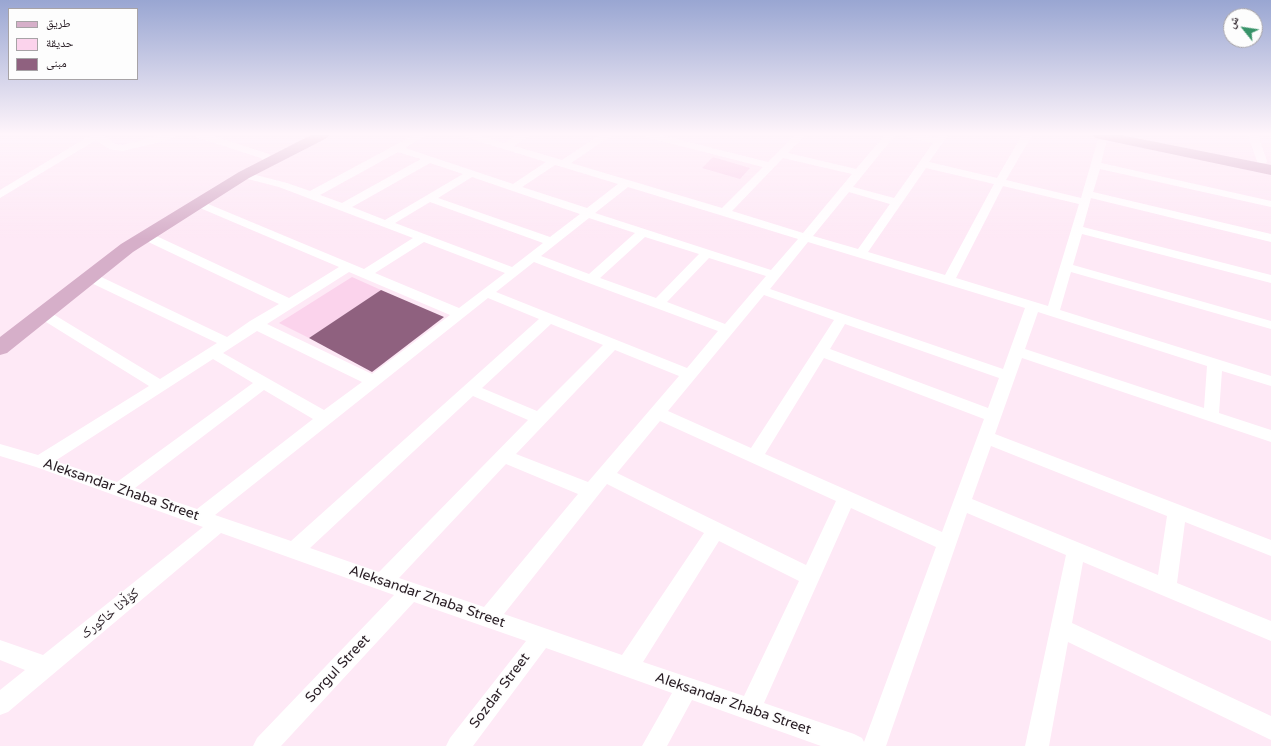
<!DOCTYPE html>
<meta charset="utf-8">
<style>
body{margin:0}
#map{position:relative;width:1271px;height:746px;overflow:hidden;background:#fee9f6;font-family:"Varela Round","Noto Naskh Arabic",sans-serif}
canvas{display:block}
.legend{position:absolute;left:8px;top:8px;width:130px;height:72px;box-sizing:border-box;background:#fdfdfd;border:1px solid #a7a3a6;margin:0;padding:5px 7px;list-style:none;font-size:12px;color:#271c23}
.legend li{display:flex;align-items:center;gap:8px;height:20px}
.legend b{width:20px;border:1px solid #a7a3a6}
.north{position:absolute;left:1223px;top:8px;width:40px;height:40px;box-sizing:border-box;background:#fdfdfd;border:1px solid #a7a3a6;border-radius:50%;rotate:300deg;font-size:11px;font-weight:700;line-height:16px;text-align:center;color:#271c23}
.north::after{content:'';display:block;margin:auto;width:14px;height:18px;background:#389369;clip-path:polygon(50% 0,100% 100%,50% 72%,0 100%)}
</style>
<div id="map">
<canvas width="1271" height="746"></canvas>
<ul class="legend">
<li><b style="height:5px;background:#d6afc9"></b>طريق</li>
<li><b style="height:11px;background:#fbd3ec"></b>حديقة</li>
<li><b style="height:11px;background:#8f617f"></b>مبنى</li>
</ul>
<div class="north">ش</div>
</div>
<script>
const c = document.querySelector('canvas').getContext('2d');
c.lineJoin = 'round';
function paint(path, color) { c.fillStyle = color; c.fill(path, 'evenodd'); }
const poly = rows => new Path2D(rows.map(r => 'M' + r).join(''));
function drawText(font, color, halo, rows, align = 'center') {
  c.font = font + ' "Varela Round","Noto Naskh Arabic",sans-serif'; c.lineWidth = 3; c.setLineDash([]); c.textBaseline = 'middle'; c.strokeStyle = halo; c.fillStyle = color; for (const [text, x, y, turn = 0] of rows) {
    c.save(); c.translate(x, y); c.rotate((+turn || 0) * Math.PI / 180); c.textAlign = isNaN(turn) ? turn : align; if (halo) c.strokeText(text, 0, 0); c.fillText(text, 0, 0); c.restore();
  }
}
const green = poly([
 [713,157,750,168,740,179,702,168],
 [352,277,381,290,309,338,279,323]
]);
const building = poly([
 [381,290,444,317,372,372,309,338]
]);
const minor = poly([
 [91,135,103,135,115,144,123,145,161,135,176,135,174,137,155,143,123,151,109,149,96,140,0,198,0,190,91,135],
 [194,135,209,135,269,154,276,162,271,165,267,164,261,158,196,137,194,135],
 [414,135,426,135,405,148,513,184,546,162,465,137,463,135,478,135,504,143,518,135,530,135,514,146,562,160,600,135,612,135,571,163,722,208,763,167,646,137,644,135,660,135,768,162,795,135,805,135,788,153,856,169,885,135,895,135,853,187,894,198,933,143,907,137,905,135,924,135,936,138,938,135,948,135,929,162,997,178,1022,135,1032,135,1006,180,1081,198,1099,136,1108,135,1101,163,1271,201,1271,207,1100,169,1093,192,1271,234,1271,242,1091,198,1083,227,1271,275,1271,283,1082,234,1073,265,1271,321,1271,329,1071,272,1060,310,1271,376,1271,386,1222,371,1219,413,1271,430,1271,442,1022,358,995,434,1271,540,1271,556,1185,522,1177,583,1271,621,1271,641,1083,562,1072,623,1271,716,1271,740,1068,642,1049,746,1025,746,1066,555,967,513,886,746,821,746,692,700,667,746,642,746,672,693,546,648,473,746,446,746,450,738,526,641,414,602,281,746,253,746,257,738,394,595,221,533,8,712,0,715,0,690,25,670,0,660,0,640,43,655,203,527,36,467,0,456,0,444,38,455,149,386,38,317,36,314,38,311,43,310,48,311,160,379,217,343,85,280,84,277,85,274,95,274,227,337,250,321,279,304,142,239,140,236,142,233,150,233,289,298,339,267,193,205,191,203,193,201,201,201,364,269,413,238,279,187,240,177,239,175,244,172,287,183,310,191,414,135],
 [398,152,421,159,342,203,320,195,398,152],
 [783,158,852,174,803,233,732,211,783,158],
 [430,163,463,174,385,220,352,207,430,163],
 [555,165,559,166,618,184,587,208,522,187,555,165],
 [926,168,994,184,945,275,868,252,926,168],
 [472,177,580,214,550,237,438,198,472,177],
 [1003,186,1079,204,1048,306,956,278,1003,186],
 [628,187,720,215,798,239,771,270,595,213,628,187],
 [849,192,890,204,858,249,813,236,849,192],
 [430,202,543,243,512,267,395,223,430,202],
 [589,218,635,233,589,274,541,256,589,218],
 [645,237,699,254,656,298,600,278,645,237],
 [424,242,505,273,459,308,375,273,424,242],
 [808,242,1025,308,1003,369,770,289,808,242],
 [709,258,766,276,725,324,667,302,709,258],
 [534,262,586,282,718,331,687,368,496,292,534,262],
 [349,272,450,315,372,374,267,324,349,272],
 [764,295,834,320,751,448,668,411,764,295],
 [488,298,539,319,291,541,215,515,488,298],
 [1038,312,1207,366,1204,408,1025,349,1038,312],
 [551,324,603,345,537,411,482,388,551,324],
 [845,324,999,378,988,408,830,349,845,324],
 [257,331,362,382,324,410,223,353,257,331],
 [615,350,679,376,588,482,516,454,615,350],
 [824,358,984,419,942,532,765,454,824,358],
 [213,359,253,383,117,482,55,461,213,359],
 [264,390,313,419,197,509,135,488,264,390],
 [473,396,528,420,379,572,310,548,473,396],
 [660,421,836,501,806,565,617,473,660,421],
 [991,446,1167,516,1158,575,972,499,991,446],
 [506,464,578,494,484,607,399,578,506,464],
 [607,484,704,533,622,655,504,614,607,484],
 [851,508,936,547,864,742,862,738,854,734,764,703,851,508],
 [719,541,799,581,744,696,643,662,719,541],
 [1248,135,1258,135,1267,161,1266,163,1258,163,1257,161,1248,135]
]);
const primary = poly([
 [311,135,329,135,327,138,249,178,133,252,7,353,0,355,0,337,121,244,239,172,311,135],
 [1093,135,1121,135,1271,165,1271,175,1100,139,1095,138,1093,135]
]);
const nearStreetnames = [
 ["Aleksandar Zhaba Street",121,490,19],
 ["Aleksandar Zhaba Street",427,597,19],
 ["کۆڵانا خاکورک",110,614,-39],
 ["Sorgul Street",338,669,-47],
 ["Sozdar Street",500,691,-53],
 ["Aleksandar Zhaba Street",733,704,19]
];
paint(green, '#fbd3ec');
paint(building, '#8f617f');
paint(minor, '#fff');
paint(primary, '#d6afc9');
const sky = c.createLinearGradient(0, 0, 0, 239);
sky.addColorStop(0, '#99a6d2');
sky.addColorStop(0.56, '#fff5fb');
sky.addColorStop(1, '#fff5fb00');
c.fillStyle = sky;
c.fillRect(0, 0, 1271, 239);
drawText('14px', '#271c23', '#fdfdfd', nearStreetnames);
</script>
